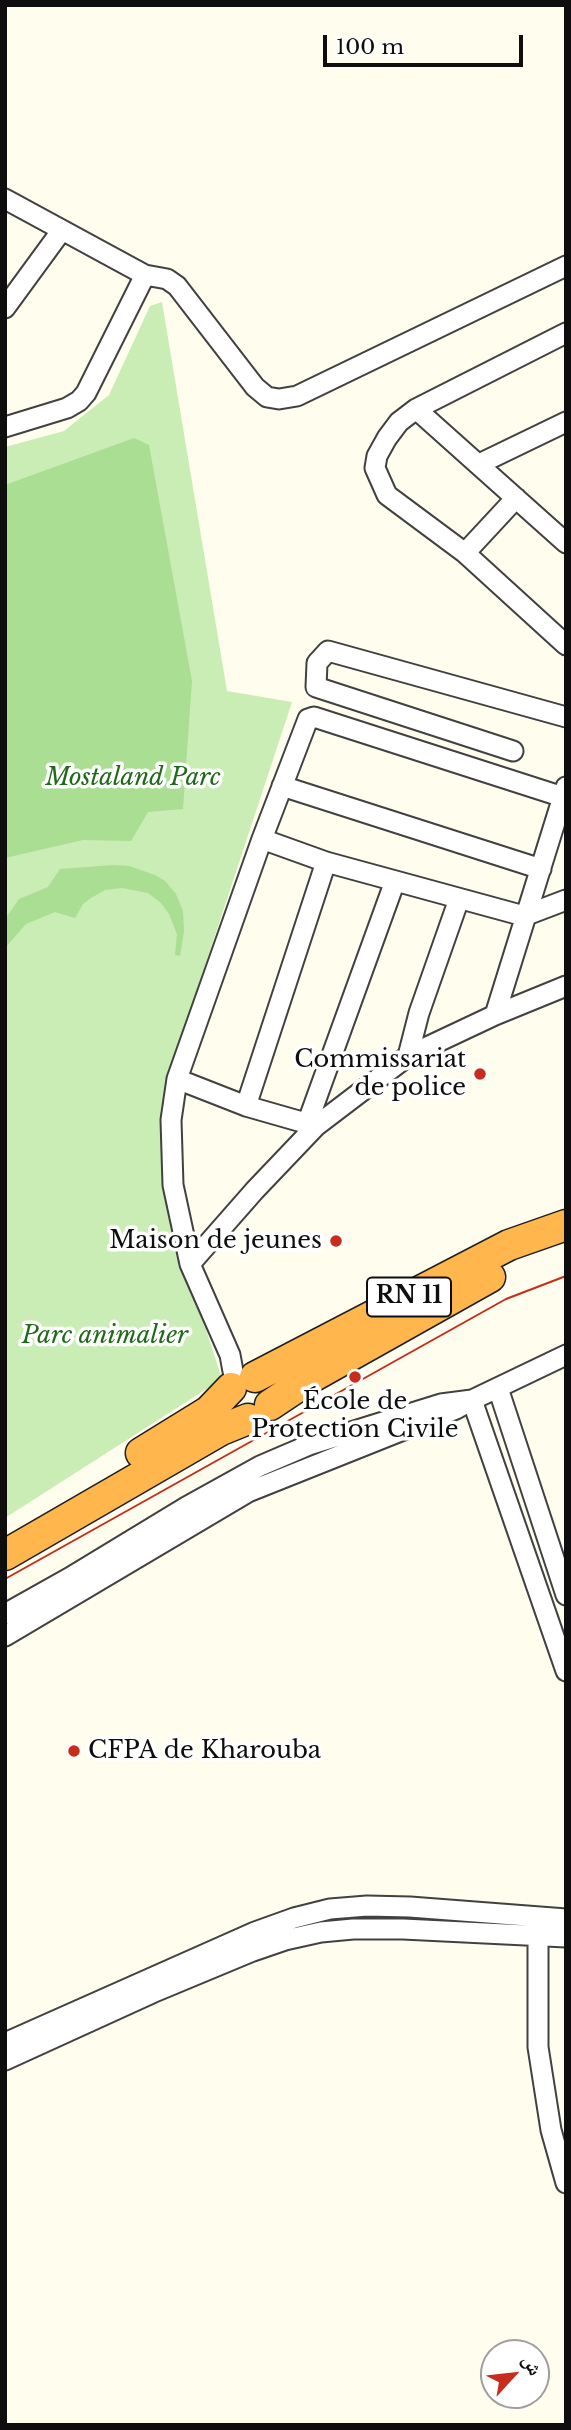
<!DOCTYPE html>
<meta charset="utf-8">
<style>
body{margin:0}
#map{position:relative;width:571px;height:2430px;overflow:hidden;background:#fffeee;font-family:"Libre Baskerville","Noto Naskh Arabic",serif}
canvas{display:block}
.frame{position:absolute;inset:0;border:7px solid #0e0e0e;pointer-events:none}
.north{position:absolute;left:480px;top:2339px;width:70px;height:70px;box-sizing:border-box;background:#fff;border:2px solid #9f9f9f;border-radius:50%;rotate:63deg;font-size:19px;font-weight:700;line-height:28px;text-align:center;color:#0e0e0e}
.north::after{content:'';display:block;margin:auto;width:24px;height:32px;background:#c72c1c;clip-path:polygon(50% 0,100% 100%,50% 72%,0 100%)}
.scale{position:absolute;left:323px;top:35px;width:200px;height:32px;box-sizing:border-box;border:4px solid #0e0e0e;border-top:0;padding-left:9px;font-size:21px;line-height:24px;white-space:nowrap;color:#0e0e0e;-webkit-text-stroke:5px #fff;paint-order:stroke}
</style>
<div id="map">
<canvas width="571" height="2430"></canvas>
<div class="frame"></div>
<div class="north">ش</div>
<div class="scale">100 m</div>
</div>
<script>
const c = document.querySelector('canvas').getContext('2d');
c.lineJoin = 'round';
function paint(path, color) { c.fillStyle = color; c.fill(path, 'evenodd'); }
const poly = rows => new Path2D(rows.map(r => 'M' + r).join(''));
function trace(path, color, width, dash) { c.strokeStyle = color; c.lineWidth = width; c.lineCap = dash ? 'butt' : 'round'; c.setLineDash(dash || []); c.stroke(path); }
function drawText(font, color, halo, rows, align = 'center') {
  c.font = font + ' "Libre Baskerville",serif'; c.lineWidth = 7; c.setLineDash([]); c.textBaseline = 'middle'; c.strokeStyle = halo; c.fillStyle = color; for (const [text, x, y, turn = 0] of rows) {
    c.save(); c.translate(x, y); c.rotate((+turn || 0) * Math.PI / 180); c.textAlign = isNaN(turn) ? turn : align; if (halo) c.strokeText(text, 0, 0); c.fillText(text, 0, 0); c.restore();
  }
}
const green = poly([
 [162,302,227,691,292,702,167,1081,163,1147,169,1215,222,1379,5,1518,5,447,64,431,109,395,150,306]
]);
const forest = poly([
 [134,438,149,445,192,681,183,809,148,812,131,841,83,840,5,858,5,485],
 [114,865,129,866,155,875,165,881,176,894,183,911,184,931,180,956,175,955,177,934,169,914,161,903,148,893,122,888,105,890,91,898,83,904,75,918,55,912,26,924,5,948,5,919,19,899,48,887,60,869]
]);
const minor = poly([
 [5,199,145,275,86,393,79,401,67,408,5,427],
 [145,275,167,279,177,286,255,387,267,397,279,399,297,396,566,266],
 [5,308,62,230],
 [566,333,416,409,566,543],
 [416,409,399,422,387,438,377,456,375,468,387,495,465,553],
 [479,464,566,422],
 [516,498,465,553,566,645],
 [513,751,316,687,317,663,328,651,566,717],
 [282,786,541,869],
 [262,839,326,862,524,916,566,900],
 [495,1015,566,787],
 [408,1056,419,1013,459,899],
 [177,1079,246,1106,316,1126],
 [246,1106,326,862],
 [307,1124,395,881],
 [190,1264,255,1190,316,1126,408,1056,495,1015,566,986],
 [566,1355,472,1400,566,1671],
 [235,1382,230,1355,190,1264,173,1185,171,1120,177,1079,262,839,308,719,314,717,563,797],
 [498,1388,566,1595],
 [5,1614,69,1578,186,1507,260,1466,309,1445,441,1404,472,1400,456,1409,248,1492,5,1636],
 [538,1935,538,2047,551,2130,566,2183],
 [5,2043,255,1932,294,1918,330,1909,367,1906,410,1907,566,1919],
 [5,2060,152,1993,253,1951,285,1940,321,1932,353,1929,403,1929,566,1937]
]);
const highway = poly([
 [255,1377,509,1245,566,1225],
 [270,1405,312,1377,490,1277],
 [141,1453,209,1411,231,1388],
 [5,1555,221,1430,248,1419]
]);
const tram = poly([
 [5,1579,506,1299,566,1276]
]);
const markers = [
 [480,1074,7,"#c72c1c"],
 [336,1241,7,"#c72c1c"],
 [355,1377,7,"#c72c1c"],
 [74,1751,7,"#c72c1c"]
];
const shields = [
 [409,1297,84]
];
const shieldNames = [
 ["RN 11",409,1297]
];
const parkNames = [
 ["Mostaland Parc",133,778],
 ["Parc animalier",105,1336]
];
const poiNames = [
 ["Commissariat",466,1060],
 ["de police",466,1088],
 ["Maison de jeunes",322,1241],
 ["École de",355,1402,"center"],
 ["Protection Civile",355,1430,"center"],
 ["CFPA de Kharouba",88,1751,"left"]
];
paint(green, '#caecb5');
paint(forest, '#aade93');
trace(minor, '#414141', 23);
trace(highway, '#1f1f1f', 33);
trace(minor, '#fff', 19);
trace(highway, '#feb64d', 30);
trace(tram, '#c72c1c', 2);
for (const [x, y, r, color] of markers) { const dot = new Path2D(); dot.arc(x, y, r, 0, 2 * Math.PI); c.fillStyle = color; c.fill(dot); trace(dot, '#fff', 2.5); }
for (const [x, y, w] of shields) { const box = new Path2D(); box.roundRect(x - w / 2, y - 19.5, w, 39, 5); c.fillStyle = '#fff'; c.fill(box); trace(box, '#0e0e0e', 2); }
drawText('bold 23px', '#0e0e0e', null, shieldNames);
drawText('italic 24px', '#1f6a19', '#fff', parkNames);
drawText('24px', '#0e0e0e', '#fff', poiNames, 'right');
</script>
